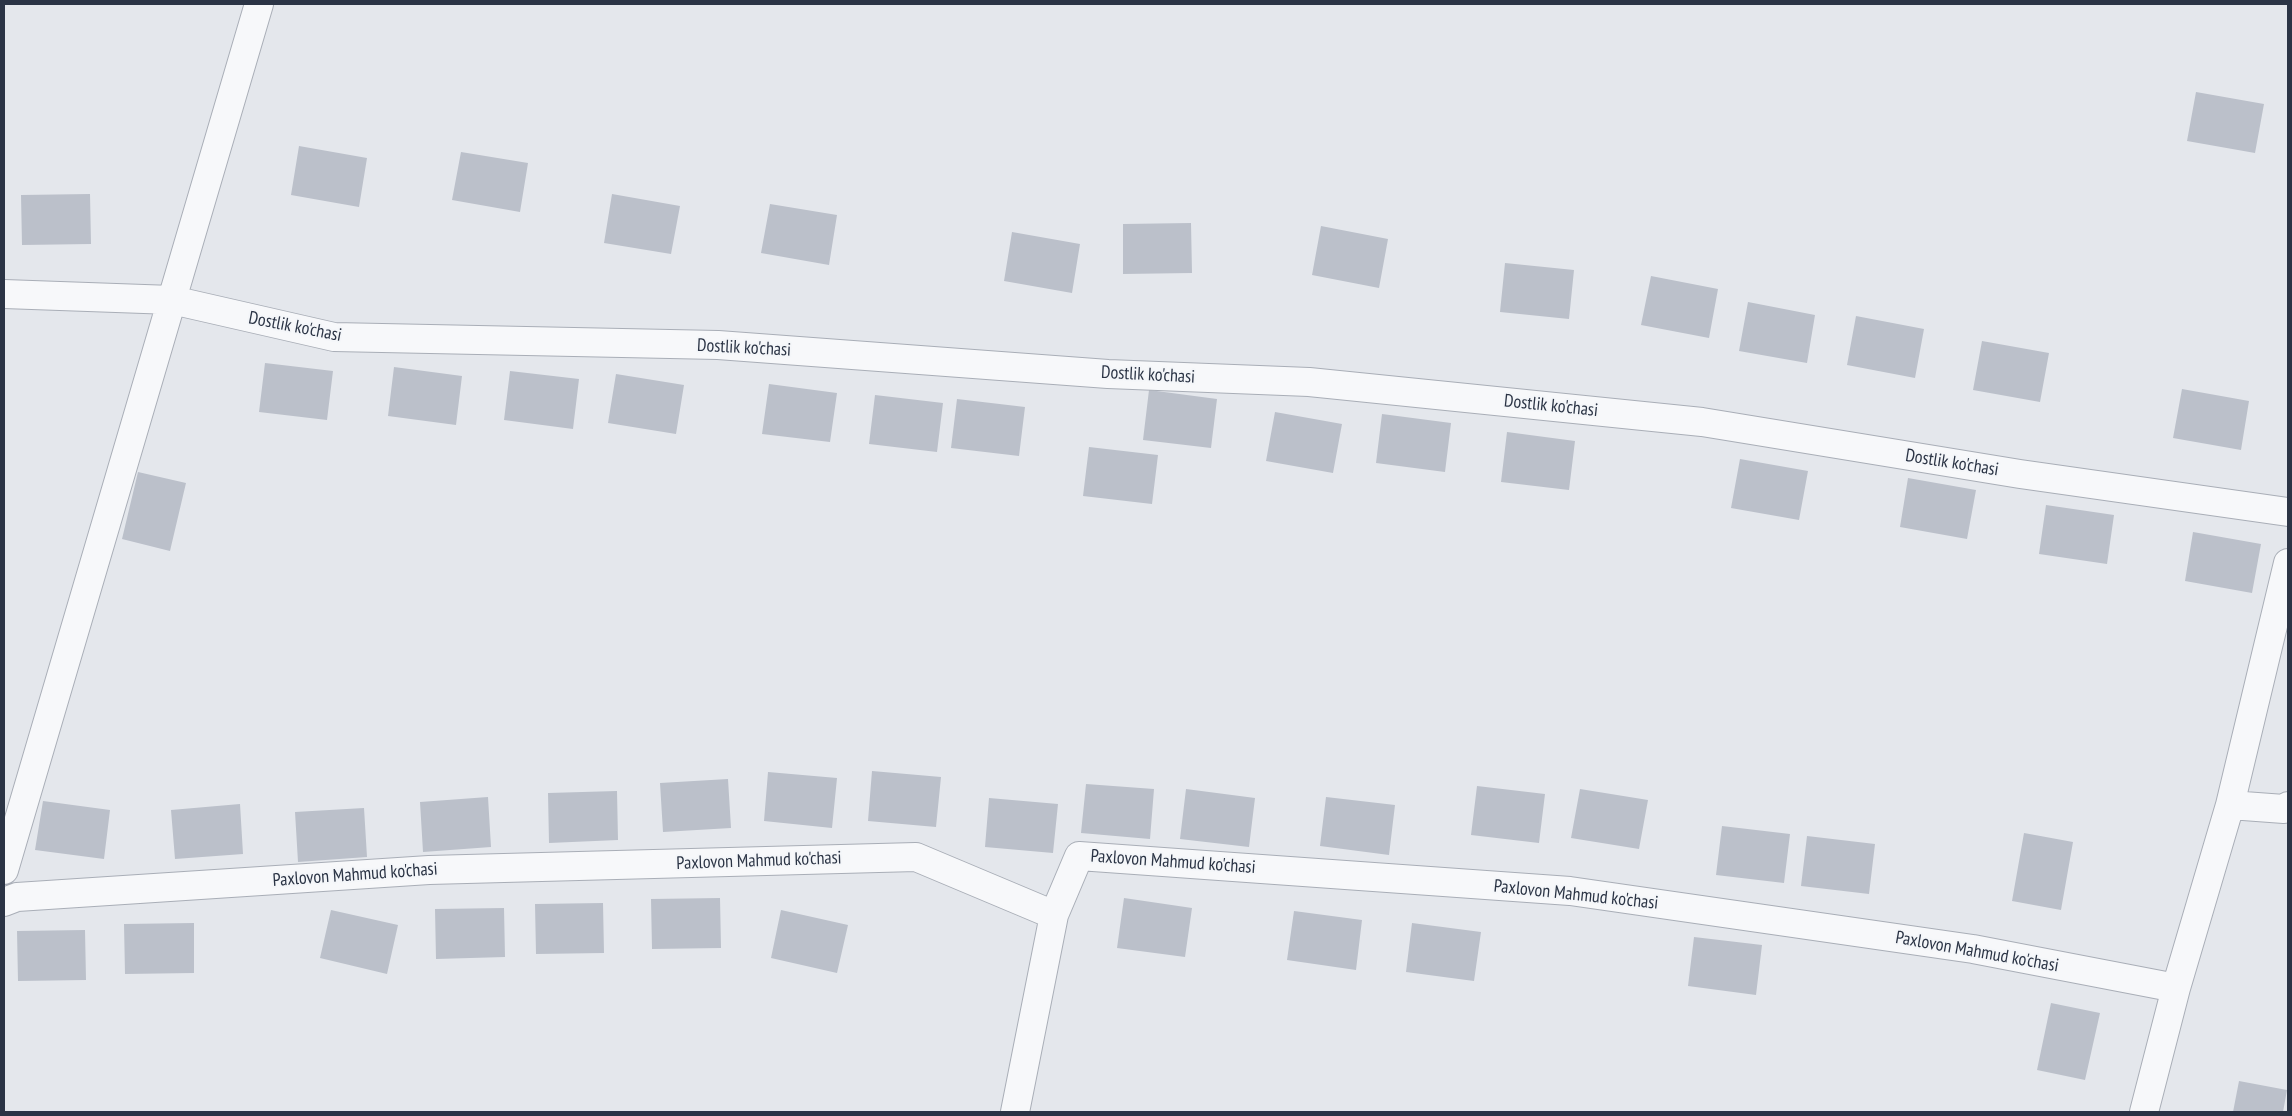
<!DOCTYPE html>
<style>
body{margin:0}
#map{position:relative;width:2292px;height:1116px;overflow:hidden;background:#e4e7ec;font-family:"PT Sans Narrow",sans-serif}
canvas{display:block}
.frame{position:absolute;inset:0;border:5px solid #2b3445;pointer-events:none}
</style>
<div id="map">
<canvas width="2292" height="1116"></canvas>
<div class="frame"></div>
</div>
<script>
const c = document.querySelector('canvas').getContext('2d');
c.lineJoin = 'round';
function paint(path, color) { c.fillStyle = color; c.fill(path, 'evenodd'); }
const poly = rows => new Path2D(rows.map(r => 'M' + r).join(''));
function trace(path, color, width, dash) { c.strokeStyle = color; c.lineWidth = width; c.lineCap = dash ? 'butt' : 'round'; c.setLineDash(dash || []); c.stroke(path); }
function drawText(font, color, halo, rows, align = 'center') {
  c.font = font + ' "PT Sans Narrow",sans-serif'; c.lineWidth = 4; c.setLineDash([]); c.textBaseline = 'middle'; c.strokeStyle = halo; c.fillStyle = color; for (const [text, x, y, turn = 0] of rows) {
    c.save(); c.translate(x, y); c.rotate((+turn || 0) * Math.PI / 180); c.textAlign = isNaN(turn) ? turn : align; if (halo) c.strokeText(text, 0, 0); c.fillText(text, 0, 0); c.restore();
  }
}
const building = poly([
 [2196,92,2264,104,2255,153,2187,141],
 [299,146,367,158,359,207,291,195],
 [461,152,528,163,520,212,452,200],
 [90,194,91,244,22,245,21,195],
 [612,194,680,206,671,254,604,243],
 [770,204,837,215,829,265,761,253],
 [1191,223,1192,273,1123,274,1123,224],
 [1321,226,1388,239,1379,288,1312,275],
 [1012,232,1080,244,1072,293,1004,281],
 [1505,263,1574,270,1569,319,1500,312],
 [1651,276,1718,289,1709,338,1641,325],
 [1748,302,1815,315,1807,363,1739,351],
 [1856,316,1924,329,1915,378,1847,365],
 [1982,341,2049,353,2040,402,1973,390],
 [265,363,333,371,327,420,259,412],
 [394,367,462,376,456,425,388,416],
 [510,371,579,379,573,429,504,420],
 [616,374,684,385,676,434,608,423],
 [769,384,837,393,830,442,762,434],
 [2182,389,2249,401,2241,450,2173,438],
 [1149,390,1217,399,1211,448,1143,440],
 [875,395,943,403,937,452,869,444],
 [957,399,1025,407,1019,456,951,448],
 [1275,412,1342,424,1333,473,1266,461],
 [1382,414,1451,423,1445,472,1376,463],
 [1507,432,1575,441,1569,490,1501,482],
 [1089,447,1158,455,1152,504,1083,496],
 [1740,459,1808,471,1799,520,1731,508],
 [138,472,186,483,170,551,122,539],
 [1908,478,1976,490,1967,539,1900,527],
 [2046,505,2114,515,2107,564,2039,554],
 [2193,532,2261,544,2252,593,2185,581],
 [872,771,941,777,936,827,868,821],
 [768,772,837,778,832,828,764,821],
 [728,779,731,828,663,832,660,783],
 [1086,784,1154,789,1150,839,1081,833],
 [1477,786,1545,794,1539,843,1471,835],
 [1186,789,1255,798,1249,847,1180,839],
 [1580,789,1648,800,1639,849,1571,838],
 [617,791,618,840,549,843,548,793],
 [488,797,491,847,423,852,420,802],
 [1326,797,1395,805,1389,855,1320,846],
 [989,798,1058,804,1053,853,985,847],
 [43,801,110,810,104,859,35,850],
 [240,804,243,854,175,859,171,810],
 [364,808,367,857,298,862,295,812],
 [1722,826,1790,834,1784,883,1716,875],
 [2024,833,2073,842,2061,910,2012,901],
 [1807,836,1875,844,1869,894,1801,886],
 [720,898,721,948,652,949,651,899],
 [1124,898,1192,908,1185,957,1117,948],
 [603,903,604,953,536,954,535,904],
 [504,908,505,957,436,959,435,909],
 [331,910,398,925,387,974,320,958],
 [781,910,848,925,837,973,771,958],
 [1294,911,1362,920,1356,970,1287,960],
 [194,923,194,973,125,974,124,924],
 [1412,923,1481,932,1474,981,1406,972],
 [85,930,86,980,18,981,17,931],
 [1694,937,1762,945,1756,995,1688,986],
 [2051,1003,2100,1013,2085,1080,2037,1070],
 [2239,1081,2287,1090,2283,1112,2233,1112]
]);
const street = poly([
 [4,294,172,300,334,337,718,345,1108,374,1309,382,1702,422,2020,474,2288,512],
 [2230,805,2284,809,2288,806],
 [4,870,259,4],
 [4,902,17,897,429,870,916,857,1054,915,1079,856,1570,891,1973,949,2176,988],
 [1015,1112,1054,915],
 [2144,1112,2176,988,2230,805,2288,563]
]);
const streetNames = [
 ["Dostlik ko'chasi",295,327,11],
 ["Dostlik ko'chasi",744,348,3],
 ["Dostlik ko'chasi",1148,375,3],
 ["Dostlik ko'chasi",1551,406,6],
 ["Dostlik ko'chasi",1952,463,9],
 ["Paxlovon Mahmud ko'chasi",759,861,-2],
 ["Paxlovon Mahmud ko'chasi",1173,862,4],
 ["Paxlovon Mahmud ko'chasi",355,875,-4],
 ["Paxlovon Mahmud ko'chasi",1576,895,6],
 ["Paxlovon Mahmud ko'chasi",1977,952,10]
];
paint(building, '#bbc0ca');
trace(street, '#a9aeb7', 30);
trace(street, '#f7f8fa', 28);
drawText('18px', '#2b3445', '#f4f6f9', streetNames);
</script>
